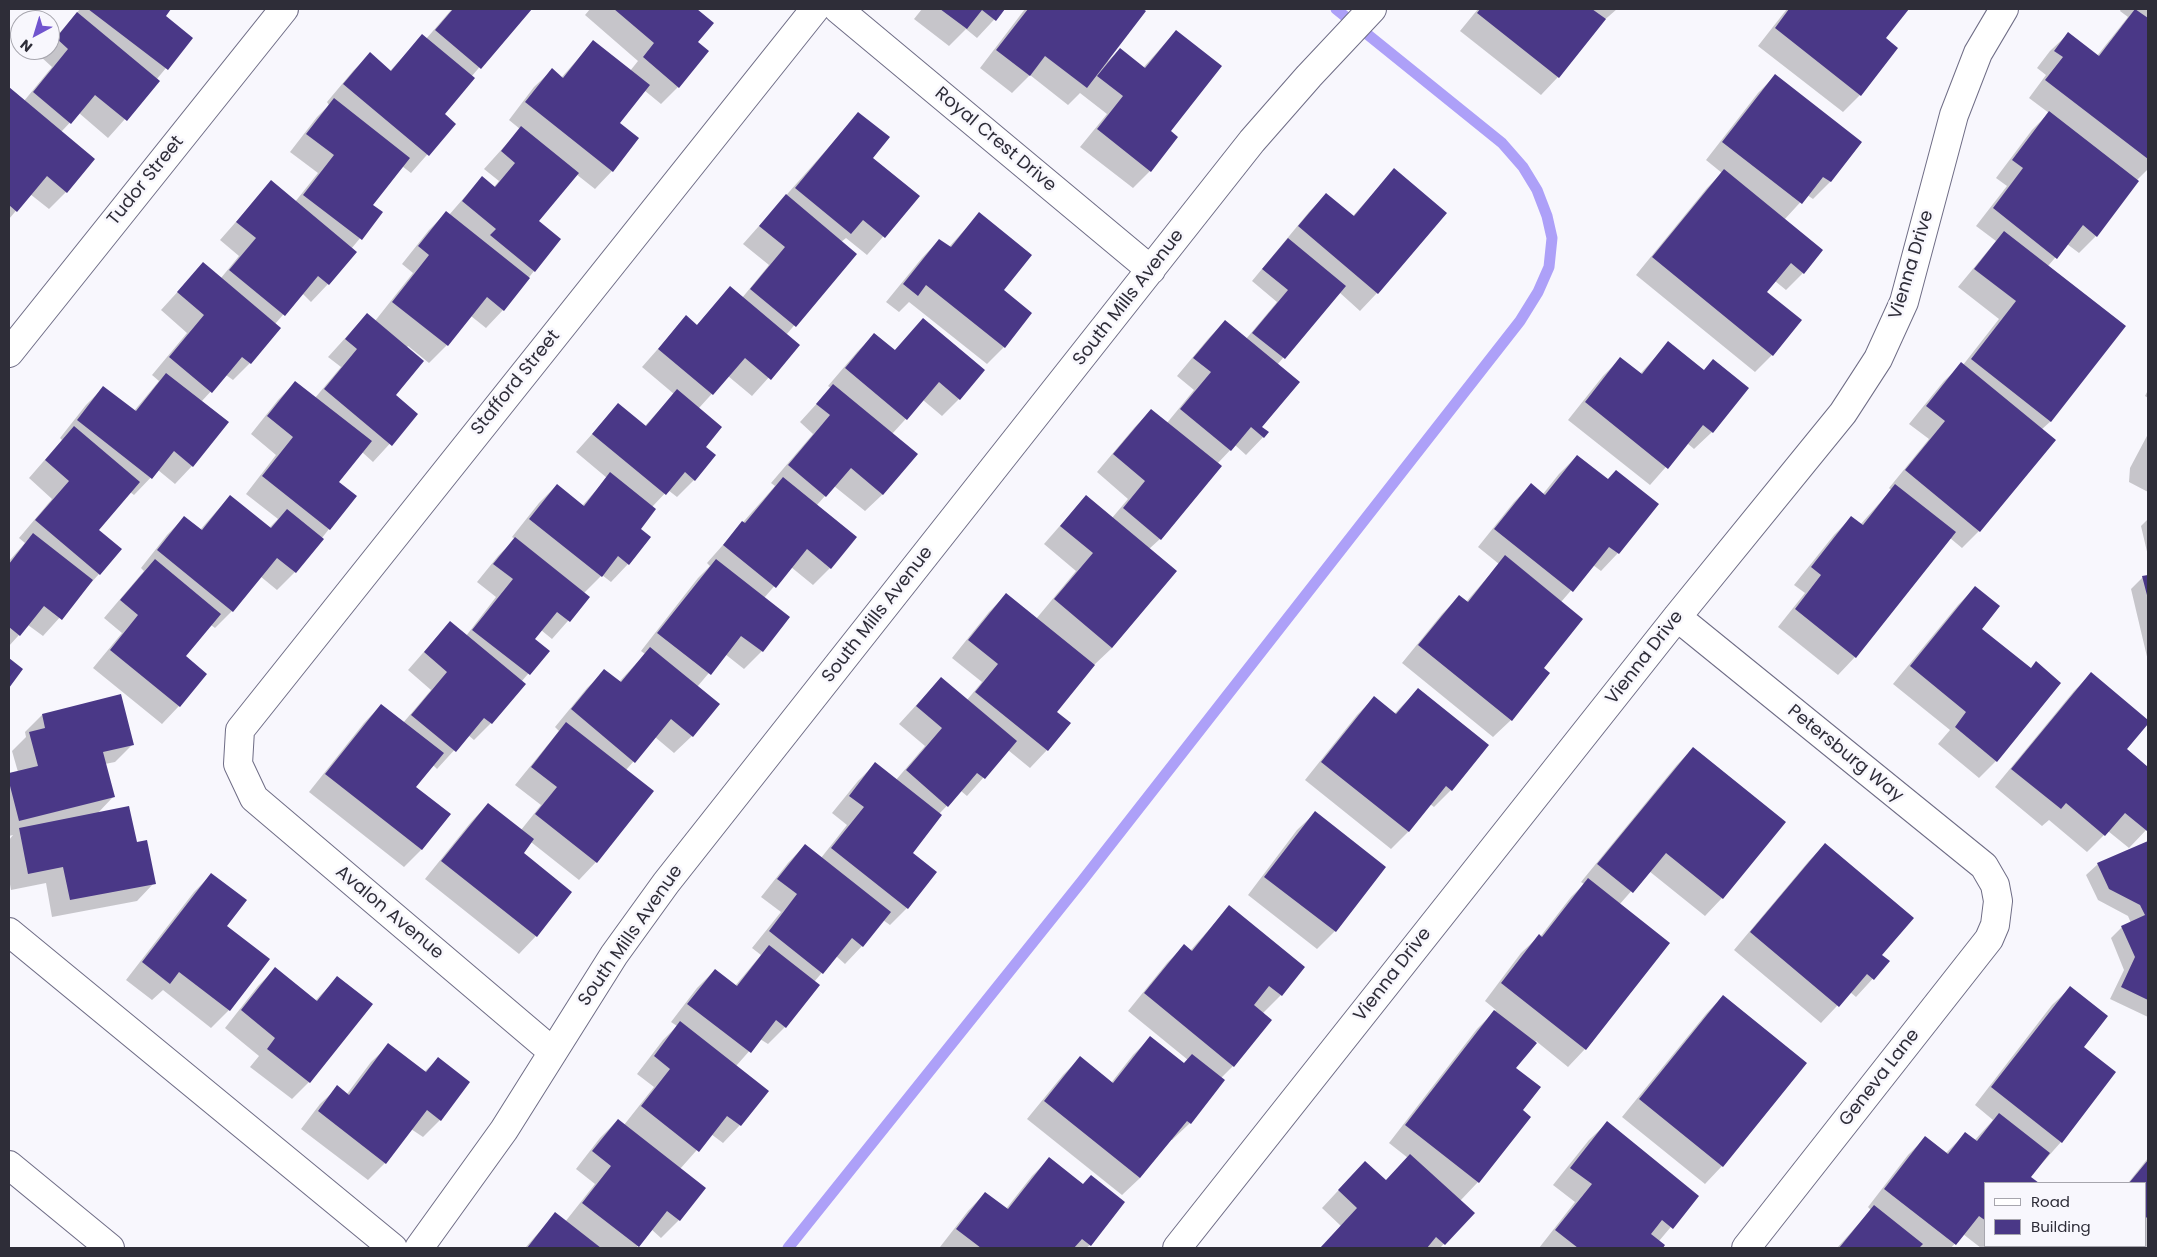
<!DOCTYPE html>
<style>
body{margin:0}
#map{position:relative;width:2157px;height:1257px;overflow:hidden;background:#f8f7fd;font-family:Poppins,sans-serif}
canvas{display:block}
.frame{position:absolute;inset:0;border:10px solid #2e2d38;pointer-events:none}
.legend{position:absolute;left:1984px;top:1182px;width:162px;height:65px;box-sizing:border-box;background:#f8f7fd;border:1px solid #a7a6ae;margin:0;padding:6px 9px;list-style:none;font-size:15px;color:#2e2d38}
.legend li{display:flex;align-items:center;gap:10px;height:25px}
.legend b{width:25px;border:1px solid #a7a6ae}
.north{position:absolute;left:10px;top:10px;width:50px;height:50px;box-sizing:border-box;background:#f8f7fd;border:1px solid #a7a6ae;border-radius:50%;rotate:219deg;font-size:14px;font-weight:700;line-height:20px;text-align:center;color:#2e2d38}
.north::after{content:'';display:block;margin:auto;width:18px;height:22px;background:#7054ce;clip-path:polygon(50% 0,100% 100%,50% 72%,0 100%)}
</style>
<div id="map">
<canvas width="2157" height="1257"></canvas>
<div class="frame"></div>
<ul class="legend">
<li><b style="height:6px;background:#fff"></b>Road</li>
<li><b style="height:14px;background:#4a3887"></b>Building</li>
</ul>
<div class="north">N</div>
</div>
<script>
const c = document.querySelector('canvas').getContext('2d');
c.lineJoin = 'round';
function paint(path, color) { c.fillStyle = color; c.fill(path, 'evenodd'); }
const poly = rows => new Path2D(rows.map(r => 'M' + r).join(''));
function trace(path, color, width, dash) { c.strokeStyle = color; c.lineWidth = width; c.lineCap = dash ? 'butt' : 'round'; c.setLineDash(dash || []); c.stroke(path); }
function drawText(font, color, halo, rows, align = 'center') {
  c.font = font + ' Poppins,sans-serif'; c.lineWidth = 5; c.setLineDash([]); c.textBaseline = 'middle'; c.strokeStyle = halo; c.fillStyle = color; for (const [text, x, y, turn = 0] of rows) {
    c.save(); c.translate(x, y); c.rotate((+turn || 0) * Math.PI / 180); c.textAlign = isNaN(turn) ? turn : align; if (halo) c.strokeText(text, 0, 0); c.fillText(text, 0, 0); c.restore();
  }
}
const shadow = poly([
 [80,9,170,9,164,16,191,38,156,80,158,82,108,138,79,113,61,132,66,192,49,209,30,194,9,219,9,89,24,101,52,67,40,56,45,50,50,50,50,44],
 [452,9,530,9,471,77,443,115,454,124,411,173,402,166,372,205,382,212,351,249,328,284,311,302,302,293,275,324,250,363,233,380,226,375,201,402,227,422,192,466,175,484,158,470,134,495,130,492,97,530,99,574,43,636,28,625,9,646,9,561,25,543,19,538,52,499,29,478,62,440,60,438,86,405,103,388,134,411,159,381,152,375,187,333,161,310,203,264,221,278,239,256,220,240,271,182,295,202,318,173,290,152,317,117,329,105,327,102,353,71,370,54,390,71,422,36,426,39],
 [590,9,695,9,712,23,696,42,678,87,661,104,644,90,618,124,612,171,595,189,576,174,537,222,534,271,503,310,486,328,471,316,447,345,429,363,408,346,407,347,394,395,417,414,373,462,362,452,337,483,329,529,295,572,277,590,260,576,232,611,215,628,211,625,185,656,205,674,179,706,162,724,93,668,122,633,104,618,144,571,141,568,167,535,184,518,200,530,230,496,269,528,278,519,246,494,276,455,251,434,278,400,295,383,315,398,341,367,328,357,367,314,375,321,413,273,402,264,429,230,446,213,449,215,482,177,494,187,499,181,484,169,520,129,509,120,534,87,552,70,561,78,593,42,630,71,638,61,585,15],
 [922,9,1004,9,977,38,966,29,949,46,914,19],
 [1025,9,1141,9,1144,11,1107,60,1108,61,1120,49,1143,68,1176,31,1169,131,1150,171,1133,188,1080,147,1107,114,1080,93,1068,105,1030,75,1012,93,980,68],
 [1478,9,1617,9,1601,23,1558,77,1541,95,1460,31],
 [1787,9,1907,9,1884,38,1860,95,1843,112,1758,46],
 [2121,9,2148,9,2148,169,2136,181,2096,236,2079,253,2067,244,2048,266,2051,421,2041,430,1979,531,1962,548,1950,538,1855,657,1838,675,1778,627,1805,593,1794,585,1834,535,1851,518,1860,525,1891,490,1889,488,1929,439,1909,424,1944,381,1962,364,1963,365,1999,319,1958,287,1996,241,1976,226,2007,186,1996,178,2032,130,2049,113,2029,98,2046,75,2037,68,2050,51,2068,34,2097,56,2128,17,2120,11],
 [1775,76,1861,143,1830,182,1813,199,1807,195,1784,220,1803,273,1786,290,1775,281,1766,292,1772,355,1755,372,1636,275,1707,188,1722,173,1706,160,1758,93],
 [859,113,872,158,918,197,867,255,846,238,841,242,855,254,786,335,798,345,752,396,728,376,699,408,704,447,694,480,677,497,668,490,652,507,639,529,649,538,628,564,611,582,602,575,584,593,589,597,552,639,541,630,533,639,548,651,521,682,491,723,474,740,468,735,437,769,433,765,415,787,449,814,421,850,404,867,309,792,364,723,381,705,403,723,431,690,408,670,450,622,466,636,496,597,477,582,498,556,515,539,512,537,539,503,557,485,582,506,607,478,576,452,618,405,644,427,674,394,642,367,686,317,696,326,730,288,742,298,769,265,743,244],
 [1394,170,1377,293,1360,311,1339,292,1277,365,1260,427,1267,433,1246,455,1235,445,1217,464,1160,539,1149,549,1112,648,1094,665,1055,712,1047,750,1030,768,1008,750,967,796,961,791,939,814,911,853,907,908,890,925,883,920,862,946,845,964,836,956,814,982,785,1027,768,1044,760,1039,736,1066,740,1125,723,1143,711,1134,680,1169,704,1188,679,1220,661,1238,651,1229,636,1248,525,1248,555,1214,565,1222,595,1184,576,1169,600,1138,618,1120,624,1125,654,1087,637,1074,663,1040,677,1026,671,1022,697,988,715,970,735,986,761,955,752,948,781,912,761,897,788,863,805,845,821,858,847,825,832,813,858,781,875,764,896,780,925,746,899,724,941,678,967,700,982,682,952,658,989,612,1006,595,1036,619,1076,571,1044,544,1086,496,1112,518,1128,499,1097,472,1134,428,1151,410,1167,423,1194,390,1177,376,1208,339,1225,321,1246,339,1277,302,1252,281,1309,212,1326,195,1352,217],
 [979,214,1002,290,1004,347,987,364,909,302,899,312,886,302,922,258,939,240,949,247],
 [923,319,959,399,942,416,923,400,892,434,883,494,865,511,834,486,816,506,830,568,813,585,791,567,764,598,788,617,762,651,744,669,725,654,697,687,692,736,674,753,655,737,626,770,596,862,579,880,531,842,522,854,571,892,536,936,519,954,425,879,471,822,488,804,521,830,541,805,515,785,559,731,555,727,587,688,605,671,619,682,645,654,641,651,698,578,710,566,707,563,775,486,771,483,813,434,800,422,831,388,828,386,857,352,875,334,894,351],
 [1668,343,1712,432,1694,449,1687,443,1650,485,1568,420,1603,376,1620,359,1640,374],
 [2148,390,2148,398,2145,396],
 [2148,434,2148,492,2129,482,2130,468],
 [1577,456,1607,480,1657,504,1618,553,1601,571,1593,565,1561,602,1542,668,1549,674,1511,720,1493,737,1402,663,1442,614,1459,597,1466,602,1499,564,1478,547,1514,502,1531,485,1543,494,1559,474],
 [2148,519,2148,556,2141,526],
 [2148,576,2148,661,2131,589,2143,577],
 [1975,588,1996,761,1979,778,1938,744,1950,730,1893,684,1958,605],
 [2091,674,2148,722,2126,750,2148,769,2148,828,2129,848,2108,831,2087,852,2049,820,2042,826,1995,787,2074,691],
 [1418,690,1451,790,1434,807,1430,804,1408,832,1391,849,1305,780,1357,715,1374,698,1394,714],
 [42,715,133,744,115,762,105,764,113,797,97,814,136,844,154,883,137,901,52,917,46,883,11,890,9,879,9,840,13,835,9,836,9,774,18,772,12,751,26,737,25,732],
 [1693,748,1722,898,1705,916,1649,871,1619,905,1585,1049,1568,1067,1536,1041,1515,1068,1522,1110,1478,1182,1460,1201,1473,1213,1440,1248,1321,1248,1341,1226,1322,1208,1348,1180,1386,1181,1408,1158,1389,1143,1477,1029,1496,1010,1485,1001,1521,953,1539,936,1540,937,1571,897,1584,884,1581,882,1676,766],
 [1315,813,1385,867,1335,931,1317,949,1248,895,1297,830],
 [2148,842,2148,1017,2110,999,2124,970,2111,938,2122,927,2131,923,2128,916,2098,900,2086,875,2098,864],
 [1825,844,1880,955,1888,962,1856,997,1850,992,1821,1023,1734,950,1808,862],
 [211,875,226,926,268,959,229,1010,211,1028,163,990,152,1000,126,980,194,892],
 [1229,907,1281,995,1262,1014,1233,1066,1221,1078,1224,1080,1190,1123,1172,1140,1170,1139,1140,1178,1122,1195,1027,1119,1063,1075,1080,1058,1111,1083,1133,1055,1150,1038,1183,1064,1188,1060,1128,1011,1167,963,1184,946,1190,951],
 [275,969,315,1001,337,978,309,1082,292,1099,250,1067,259,1056,225,1028,258,986],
 [2070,988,2082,1047,2061,1142,2029,1178,2037,1183,1986,1183,1986,1246,1989,1246,1986,1248,1981,1248,1963,1234,1951,1248,1837,1248,1871,1210,1868,1207,1908,1155,1926,1137,1946,1153,1965,1134,1974,1141,1993,1120,1975,1105,2052,1005],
 [1723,996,1722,1166,1705,1184,1622,1117,1706,1014],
 [389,1045,424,1072,438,1059,440,1120,423,1137,411,1129,385,1163,368,1180,301,1129,320,1104,338,1087,347,1094,371,1062],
 [1607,1123,1697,1196,1659,1241,1664,1245,1661,1248,1539,1248,1575,1202,1553,1185,1589,1140],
 [2148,1158,2148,1248,2146,1248,2143,1246,2146,1246,2146,1183,2128,1183],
 [1049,1159,1090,1245,1086,1248,940,1247,968,1211,985,1193,1006,1209,1032,1176],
 [2059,1246,2101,1246,2104,1248,2057,1248]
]);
const stream = poly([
 [788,1248,1082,881,1520,321,1538,292,1549,267,1552,238,1547,216,1537,190,1523,167,1502,143,1336,9]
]);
const building = poly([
 [88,9,171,9,166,16,193,38,168,70],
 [453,9,532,9,481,69,435,30],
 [614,9,697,9,714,23,698,42,709,51,679,88,643,57,654,43],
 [940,9,1005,9,996,21,982,10,967,29],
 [1028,9,1143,9,1146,11,1087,88,1045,56,1030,76,996,50],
 [1480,9,1592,9,1606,19,1559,78,1477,13],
 [1789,9,1909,9,1886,38,1898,48,1861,96,1775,28],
 [2135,9,2148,18,2148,159,2045,80,2063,57,2054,51,2068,32,2099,56],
 [77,12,160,81,127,121,95,95,71,124,33,92,68,49,56,38],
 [1176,30,1222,66,1171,131,1178,137,1151,172,1097,129,1123,96,1097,76,1120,48,1145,68],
 [422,34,475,78,445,114,456,124,429,156,343,84,370,52,391,71],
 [593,40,650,85,620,123,639,138,613,172,525,102,552,68,563,78],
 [1775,74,1862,142,1831,182,1823,177,1802,204,1722,142],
 [9,87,95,159,67,193,47,176,17,212,9,205],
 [334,98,410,158,373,205,383,212,362,240,303,195,334,155,306,134],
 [2049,111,2139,181,2097,237,2083,225,2057,259,1993,208,2023,168,2012,160],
 [858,112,890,137,873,158,920,196,885,238,863,220,851,234,795,188],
 [521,126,579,173,539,221,561,239,535,272,490,235,496,229,462,201,482,176,495,187,515,163,501,151],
 [1394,168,1447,213,1378,294,1298,226,1326,193,1354,216],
 [1724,169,1823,250,1804,274,1791,263,1767,292,1802,320,1773,356,1652,257],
 [271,180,357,252,329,285,318,276,285,316,229,270,256,238,236,222],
 [786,194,857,254,796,327,750,289,785,247,759,226],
 [446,211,530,278,504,311,487,297,448,346,392,302,429,255,418,246],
 [979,212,1032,255,1004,290,1032,313,1005,348,926,285,918,296,903,284,939,239,951,247],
 [2004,231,2126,326,2051,422,1971,359,2016,301,1974,269],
 [1288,238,1346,286,1285,359,1252,333,1288,290,1262,269],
 [203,262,281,328,251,364,242,357,212,393,169,357,204,315,177,292],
 [730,286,800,345,771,380,745,358,713,395,658,349,686,315,697,325],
 [367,313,424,361,396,395,418,414,392,446,324,389,357,349,345,339],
 [923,318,985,370,960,400,939,382,907,420,845,368,874,333,895,350],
 [1225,320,1300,382,1262,427,1269,432,1264,438,1251,427,1231,451,1180,409,1211,372,1193,358],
 [1668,341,1704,370,1713,359,1749,388,1713,433,1703,425,1668,469,1585,402,1620,357,1642,374],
 [1961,362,2056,440,1980,532,1905,470,1945,421,1926,406],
 [166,373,229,422,193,467,174,451,152,479,77,420,103,386,136,411],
 [295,381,372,441,339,482,357,496,330,530,262,476,293,437,267,416],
 [833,384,918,454,883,495,851,468,826,497,788,465,830,415,816,404],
 [677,389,722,427,706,447,716,455,695,481,685,472,666,495,592,434,618,403,646,426],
 [1151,409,1222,466,1161,540,1123,508,1145,481,1113,454],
 [74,426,140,482,99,530,122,549,100,575,35,520,69,481,45,460],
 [1577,455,1608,479,1616,470,1659,504,1619,554,1609,547,1573,592,1494,529,1531,483,1545,495],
 [610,472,656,509,641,529,651,537,629,565,618,556,602,577,529,519,557,484,584,506],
 [783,477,857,537,831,569,807,549,776,588,723,545,742,521,745,523],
 [1895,484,1956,532,1856,658,1795,609,1821,575,1811,567,1851,516,1863,525],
 [230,495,271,528,287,509,324,539,296,573,277,558,233,612,157,550,184,516,202,530],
 [1086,495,1177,571,1112,648,1054,599,1093,553,1060,526],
 [33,533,93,580,62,620,44,606,20,636,9,627,9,564],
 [515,537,590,597,570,622,557,612,535,639,550,651,530,675,472,630,513,579,493,564],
 [1505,555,1583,619,1544,668,1550,673,1512,721,1418,645,1459,595,1468,602],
 [155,559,221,614,186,656,207,674,180,707,110,650,138,615,120,600],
 [716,559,790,617,763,652,741,636,711,675,657,633],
 [2148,575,2148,599,2142,576],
 [1975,586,2000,606,1982,629,2031,668,2036,661,2061,683,1997,762,1955,727,1966,712,1910,666],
 [1006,593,1095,665,1057,712,1071,723,1048,751,975,692,998,664,968,640],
 [450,621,526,684,492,724,484,718,456,752,411,715,447,672,424,652],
 [650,647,720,704,693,737,671,719,635,763,571,709,604,669,621,682],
 [9,658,23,669,9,688],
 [2091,672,2148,720,2148,724,2127,749,2148,767,2147,831,2125,813,2105,836,2066,803,2061,809,2011,769],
 [941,677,1017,741,985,779,977,773,948,807,906,770,942,728,916,706],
 [1418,688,1489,745,1452,791,1446,786,1409,832,1321,762,1374,696,1396,714],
 [121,694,134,745,103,752,115,797,19,821,9,782,9,773,38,766,29,732,45,728,42,714],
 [381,704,444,753,416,787,451,814,422,850,325,774],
 [566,722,654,791,597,863,535,814,557,787,531,767],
 [1693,747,1786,822,1723,899,1666,853,1633,893,1597,864],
 [875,762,942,815,913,853,937,872,908,909,831,848,864,807,849,796],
 [488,803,534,839,524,853,572,892,537,937,441,861],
 [129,806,137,842,147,840,156,884,70,900,63,867,28,874,19,828],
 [1315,811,1386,867,1336,932,1264,877],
 [2148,841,2148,1000,2121,987,2135,957,2121,926,2145,915,2140,905,2109,889,2097,863],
 [1825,843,1914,918,1882,955,1890,961,1874,980,1867,974,1839,1007,1750,932],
 [805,844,891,912,863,947,852,938,823,974,769,931,797,894,777,879],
 [211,873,247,900,227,926,270,959,230,1011,179,972,170,984,142,962],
 [1588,878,1670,943,1586,1050,1501,983,1539,934,1542,937],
 [1229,905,1305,967,1282,996,1269,986,1254,1005,1272,1020,1234,1067,1144,993,1184,944,1192,951],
 [769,945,820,985,786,1028,776,1020,751,1053,687,1004,715,969,737,986],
 [275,967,317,1001,337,976,373,1004,310,1083,267,1049,275,1038,241,1010],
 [2070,986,2108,1016,2084,1047,2116,1072,2062,1143,1991,1087],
 [1723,995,1807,1063,1723,1167,1639,1099],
 [1494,1010,1537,1043,1516,1068,1541,1087,1523,1110,1531,1117,1479,1183,1405,1125],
 [680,1021,769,1091,741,1126,727,1116,699,1152,641,1106,670,1069,654,1056],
 [1150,1036,1184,1063,1192,1054,1225,1080,1191,1124,1187,1121,1140,1178,1044,1101,1080,1056,1113,1083],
 [388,1043,426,1072,438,1057,470,1082,441,1121,427,1110,386,1164,318,1111,337,1085,349,1095],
 [1999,1113,2050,1153,2031,1177,2039,1183,1986,1183,1986,1221,1979,1216,1956,1245,1884,1189,1925,1136,1948,1154,1965,1132,1977,1141],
 [618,1119,706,1188,680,1221,667,1211,639,1247,582,1203,611,1166,592,1151],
 [1607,1121,1699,1196,1673,1229,1662,1220,1651,1234,1665,1245,1663,1248,1578,1248,1555,1230,1592,1184,1570,1168],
 [1410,1154,1475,1213,1445,1245,1436,1237,1427,1248,1320,1248,1357,1208,1338,1190,1365,1161,1386,1180],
 [1049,1157,1083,1184,1091,1175,1125,1202,1091,1246,1082,1239,1074,1248,981,1248,956,1229,985,1192,1008,1209],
 [2148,1160,2148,1219,2146,1217,2146,1183,2129,1183],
 [1874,1205,1923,1244,1919,1248,1839,1248],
 [555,1212,601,1248,527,1248],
 [2061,1246,2103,1246,2106,1248,2059,1248]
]);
const minor = poly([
 [838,9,1151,270],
 [9,353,284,9],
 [1677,617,1984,866,1995,885,1998,901,1995,925,1989,939,1746,1248],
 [9,932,393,1248],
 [553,1052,254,798,238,764,240,730,815,9],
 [9,1165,110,1248],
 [419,1248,504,1130,614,955,666,883,1252,141,1309,76,1372,9],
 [1177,1248,1677,617,1843,413,1878,359,1904,302,1954,115,1978,53,2004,9]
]);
const streetNames = [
 ["Royal Crest Drive",995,140,40],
 ["Tudor Street",146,181,-51],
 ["Vienna Drive",1912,265,-73],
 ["South Mills Avenue",1129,298,-52],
 ["Stafford Street",516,383,-51],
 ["South Mills Avenue",878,615,-52],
 ["Vienna Drive",1645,658,-52],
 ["Petersburg Way",1845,754,39],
 ["Avalon Avenue",389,913,40],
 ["South Mills Avenue",631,936,-55],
 ["Vienna Drive",1393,975,-52],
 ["Geneva Lane",1880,1078,-52]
];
paint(shadow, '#0003');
trace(stream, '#ada0f8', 11);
paint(building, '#4a3887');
trace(minor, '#6f6d86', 30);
trace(minor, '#fff', 28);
drawText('18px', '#2e2d38', '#f8f7fd', streetNames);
</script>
